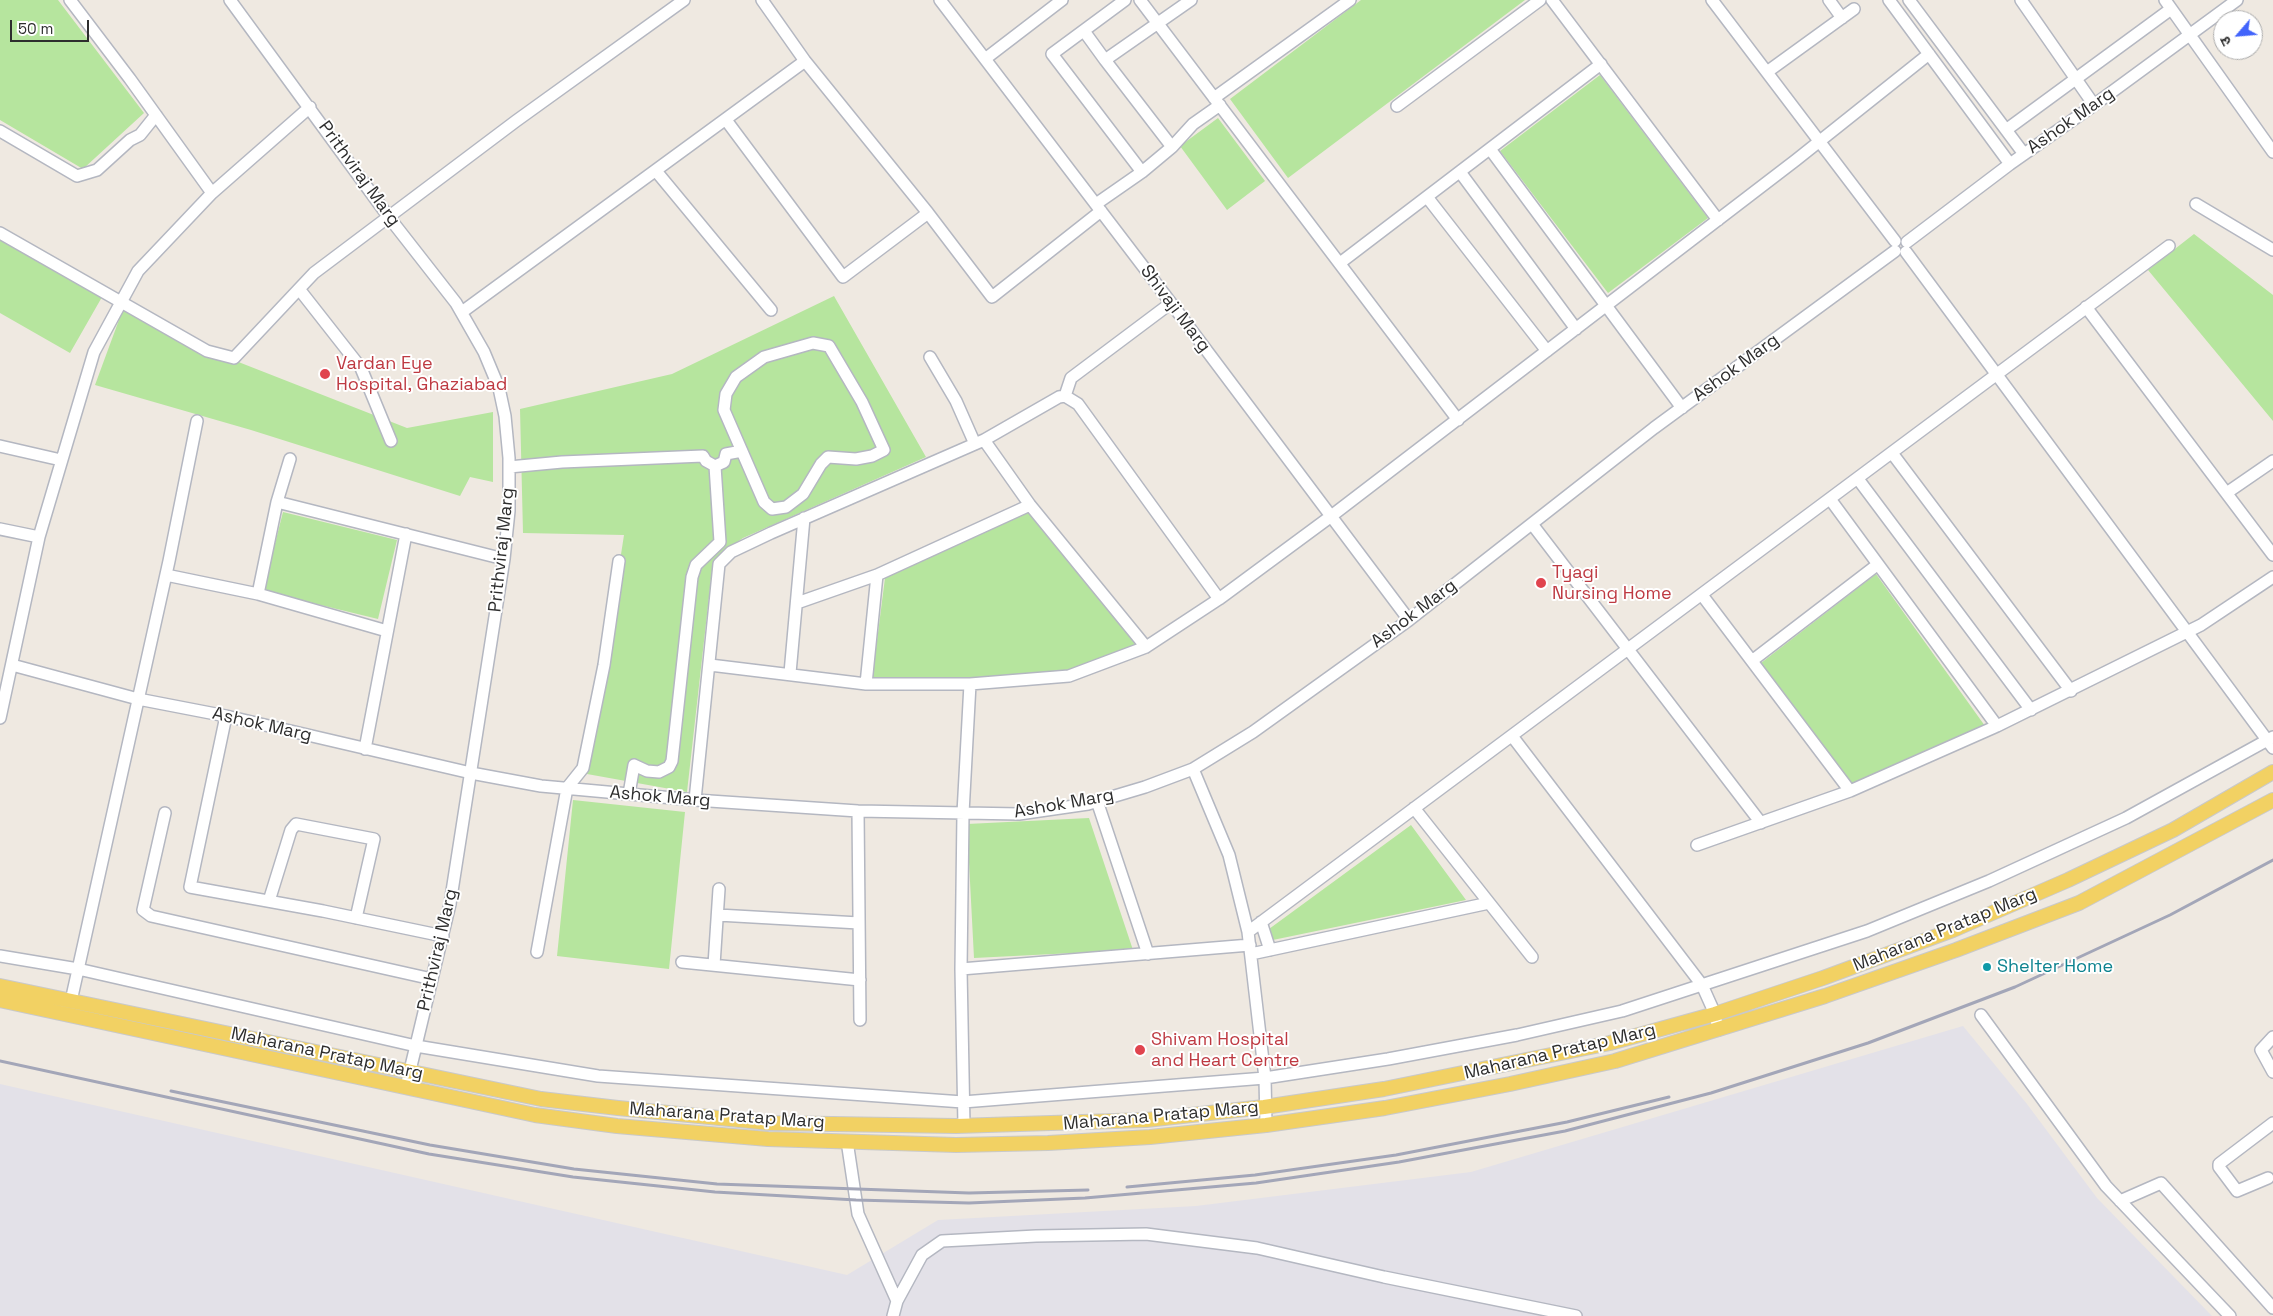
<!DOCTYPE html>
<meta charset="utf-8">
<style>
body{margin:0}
#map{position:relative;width:2273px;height:1316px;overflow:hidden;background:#efe9e1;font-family:"Space Grotesk","Noto Sans Devanagari",sans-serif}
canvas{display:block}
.north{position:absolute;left:2213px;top:10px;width:50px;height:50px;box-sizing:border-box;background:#fff;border:1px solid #ababab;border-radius:50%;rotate:243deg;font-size:14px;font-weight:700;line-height:20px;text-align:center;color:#2e2e2e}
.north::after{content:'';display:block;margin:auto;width:18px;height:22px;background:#4264fb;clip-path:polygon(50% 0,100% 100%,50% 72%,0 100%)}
.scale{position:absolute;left:10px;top:20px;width:79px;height:22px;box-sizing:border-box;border:2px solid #2e2e2e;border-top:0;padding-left:6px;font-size:15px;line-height:18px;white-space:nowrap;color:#2e2e2e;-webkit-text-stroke:4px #fff;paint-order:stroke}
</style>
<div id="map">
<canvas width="2273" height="1316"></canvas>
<div class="north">उ</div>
<div class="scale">50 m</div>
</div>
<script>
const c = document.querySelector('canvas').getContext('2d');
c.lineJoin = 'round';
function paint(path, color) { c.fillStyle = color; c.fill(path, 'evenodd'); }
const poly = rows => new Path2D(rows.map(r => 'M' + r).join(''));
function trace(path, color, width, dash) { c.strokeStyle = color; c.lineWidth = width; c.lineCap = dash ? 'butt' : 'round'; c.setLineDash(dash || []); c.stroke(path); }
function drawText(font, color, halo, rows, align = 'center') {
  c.font = font + ' "Space Grotesk",sans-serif'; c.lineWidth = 4; c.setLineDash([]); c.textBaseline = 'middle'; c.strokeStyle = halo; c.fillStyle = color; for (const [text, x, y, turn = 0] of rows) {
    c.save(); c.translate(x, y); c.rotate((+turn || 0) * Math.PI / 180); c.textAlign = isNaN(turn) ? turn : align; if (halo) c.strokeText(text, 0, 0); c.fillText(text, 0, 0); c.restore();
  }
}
const industrial = poly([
 [1963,1026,2027,1104,2097,1198,2212,1316,0,1316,0,1084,847,1275,938,1220,1196,1206,1471,1172]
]);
const green = poly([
 [0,0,58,0,144,113,83,169,0,120],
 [1361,0,1525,0,1288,178,1230,99],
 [1600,75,1708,218,1608,293,1500,151],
 [1218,118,1265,181,1227,210,1180,146],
 [2194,234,2273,295,2273,421,2148,270],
 [0,238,102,297,70,353,0,313],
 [834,296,926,457,743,538,723,552,712,570,687,792,587,774,624,535,523,533,520,409,672,374],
 [123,309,241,363,407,428,493,412,493,482,470,477,460,496,251,430,95,385],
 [1030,510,1137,645,1068,673,963,685,872,680,885,578],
 [283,512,397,540,378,619,263,591],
 [1876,574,1985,726,1850,784,1761,663],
 [573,800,685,812,669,969,557,956],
 [1089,818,1133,950,974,958,967,824],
 [1411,825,1466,900,1268,941,1269,929]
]);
const minor = poly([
 [70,0,130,79,212,193],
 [230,0,388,216,456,303,484,352,499,388,505,416,509,458,509,511,504,559,450,904,406,1087],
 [762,0,805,61,928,213,992,297,1101,211],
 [940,0,1171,303,1409,620],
 [1125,0,1052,54,1142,172],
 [1140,0,1458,420],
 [1552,0,1718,220],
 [1712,0,1895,241],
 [1829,0,1842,18],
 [1889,0,2010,164],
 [1909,0,2024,154],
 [2021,0,2094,105],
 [2165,0,2273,152],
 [1084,31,1105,60],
 [985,59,1062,0],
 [1767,72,1854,9],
 [1214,98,1350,0],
 [1397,106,1540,0],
 [726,120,843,277,928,213],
 [2006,130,2171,9],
 [0,131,77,176,97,170,130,140,140,135,156,115],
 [1172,147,1105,60,1191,0],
 [1490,149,1682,408],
 [656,171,771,310],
 [1460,172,1576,329],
 [1427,197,1547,351],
 [1096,204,1142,172,1172,147,1193,124,1220,105],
 [2196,204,2273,250],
 [0,233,207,351,234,358,314,273,516,121,684,0],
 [1907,242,2010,164,2094,105,2237,0],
 [1906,252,2273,748],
 [1340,263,1601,64],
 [299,289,361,368,391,441],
 [2086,307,2273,555],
 [462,312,805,61],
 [813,343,829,346,862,402,884,450,872,456,856,459,828,457,821,464,803,494,786,507,772,509,764,502,724,410,726,394,736,377,764,357,813,343],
 [930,357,956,401,975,444],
 [1065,396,1071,378,1171,303],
 [984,440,1030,505,1146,647],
 [0,446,61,460],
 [1892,453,2071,691],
 [509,467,562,462,703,456,706,461,715,466,724,462,726,454,742,451],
 [1858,479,2031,710],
 [2228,492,2273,461],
 [1830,499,1997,726],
 [277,502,504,559],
 [1532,524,1761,823],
 [0,529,39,537],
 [166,575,258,594,387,631],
 [258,594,277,502,290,459],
 [1702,595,1850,791],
 [797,603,877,575],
 [1753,660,1877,565],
 [12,665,138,699,226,716,471,773,541,786,695,800,858,811,1019,814,1088,804,1145,787,1193,769,1253,732,1409,620,1654,428,1895,251],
 [710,665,866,684,970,684,1069,676,1146,647,1219,599,1330,517,1796,160,1929,54],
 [790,673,804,518],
 [866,684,877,575,1030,505],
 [226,716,190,887,323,911,443,936],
 [0,718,39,537,94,352,138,271,212,193,310,107],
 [1512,736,1702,985,1715,1014,1718,1030],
 [365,749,406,534],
 [1193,769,1229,855,1248,932,1265,1078,1266,1125],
 [629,794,634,765,647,771,659,772,669,767,672,761,692,577,696,565,720,542,715,466],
 [695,800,719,564,731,552,771,533,984,440,1059,397,1065,396,1078,404,1219,599],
 [1097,801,1148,954],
 [1414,808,1532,957],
 [858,811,860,1020],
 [165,813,143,910,151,916,432,979],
 [1697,845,1850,791,1997,726,2201,625,2273,577],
 [269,901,291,830,296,824,374,839,356,918],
 [718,915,859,923],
 [1261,922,1270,950],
 [1248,932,2169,246],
 [537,952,567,788,583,768,604,665,619,561],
 [1251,954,1489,903],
 [0,956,78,969,416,1046,598,1076,963,1102,1265,1078,1388,1059,1517,1035,1622,1011,1867,931,1989,881,2126,818,2273,737],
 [682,962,860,980],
 [714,965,719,889],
 [961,969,1250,945],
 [71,1001,169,561,197,421],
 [1981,1015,2106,1186,2230,1316],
 [2273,1037,2261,1050,2273,1072],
 [964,1126,961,969,963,813,970,684],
 [847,1141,858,1214,897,1301],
 [2268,1178,2237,1191,2219,1167,2219,1164,2273,1123],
 [2120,1201,2161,1183,2273,1308],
 [893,1316,897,1301,922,1255,942,1241,1036,1236,1146,1234,1257,1248,1384,1277,1576,1316]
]);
const major = poly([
 [0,986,541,1099,618,1108,770,1123,956,1126,1146,1120,1264,1107,1384,1089,1610,1043,1715,1014,1823,978,1953,930,2068,880,2173,830,2273,772],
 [0,1000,535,1115,617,1126,768,1139,956,1145,1048,1143,1150,1137,1266,1125,1385,1108,1510,1084,1615,1061,1825,996,1956,950,2079,903,2273,800]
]);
const rail = poly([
 [0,1061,429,1154,573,1177,715,1192,856,1200,969,1203,1085,1198,1256,1183,1399,1162,1565,1131,1711,1093,1868,1043,2015,987,2170,915,2273,860],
 [171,1091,430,1145,574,1169,717,1184,969,1193,1088,1190],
 [1127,1187,1255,1175,1396,1155,1567,1122,1669,1097]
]);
const markers = [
 [325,374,6,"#e0444e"],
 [1541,583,6,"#e0444e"],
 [1987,967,5,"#0f9aa8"],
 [1140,1050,6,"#e0444e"]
];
const streetNames = [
 ["Ashok Marg",2071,121,-35],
 ["Prithviraj Marg",359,174,54],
 ["Shivaji Marg",1175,309,53],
 ["Ashok Marg",1736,368,-36],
 ["Prithviraj Marg",502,550,-84],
 ["Ashok Marg",1414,614,-37],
 ["Ashok Marg",262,725,13],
 ["Ashok Marg",660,797,5],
 ["Ashok Marg",1064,804,-10],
 ["Maharana Pratap Marg",1945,930,-22],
 ["Prithviraj Marg",438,950,-77],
 ["Maharana Pratap Marg",1560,1052,-13],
 ["Maharana Pratap Marg",327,1054,12],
 ["Maharana Pratap Marg",727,1116,4],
 ["Maharana Pratap Marg",1161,1116,-5]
];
const healthNames = [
 ["Vardan Eye",336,364],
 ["Hospital, Ghaziabad",336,385],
 ["Tyagi",1552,573],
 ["Nursing Home",1552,594],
 ["Shivam Hospital",1151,1040],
 ["and Heart Centre",1151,1061]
];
const cultureNames = [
 ["Shelter Home",1997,967]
];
paint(industrial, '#e3e1e8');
paint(green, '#b6e59e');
trace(minor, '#b4b7c1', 14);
trace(major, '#c9c9c9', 16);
trace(minor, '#fff', 11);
trace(major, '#f2d163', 14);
trace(rail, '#a3a6b8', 3);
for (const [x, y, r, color] of markers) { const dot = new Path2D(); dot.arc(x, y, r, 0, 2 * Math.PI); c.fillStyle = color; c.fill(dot); trace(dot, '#fff', 2); }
drawText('18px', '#2e2e2e', '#fff', streetNames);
drawText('18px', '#be3a42', '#fff', healthNames, 'left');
drawText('18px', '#0d838f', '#fff', cultureNames, 'left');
</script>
